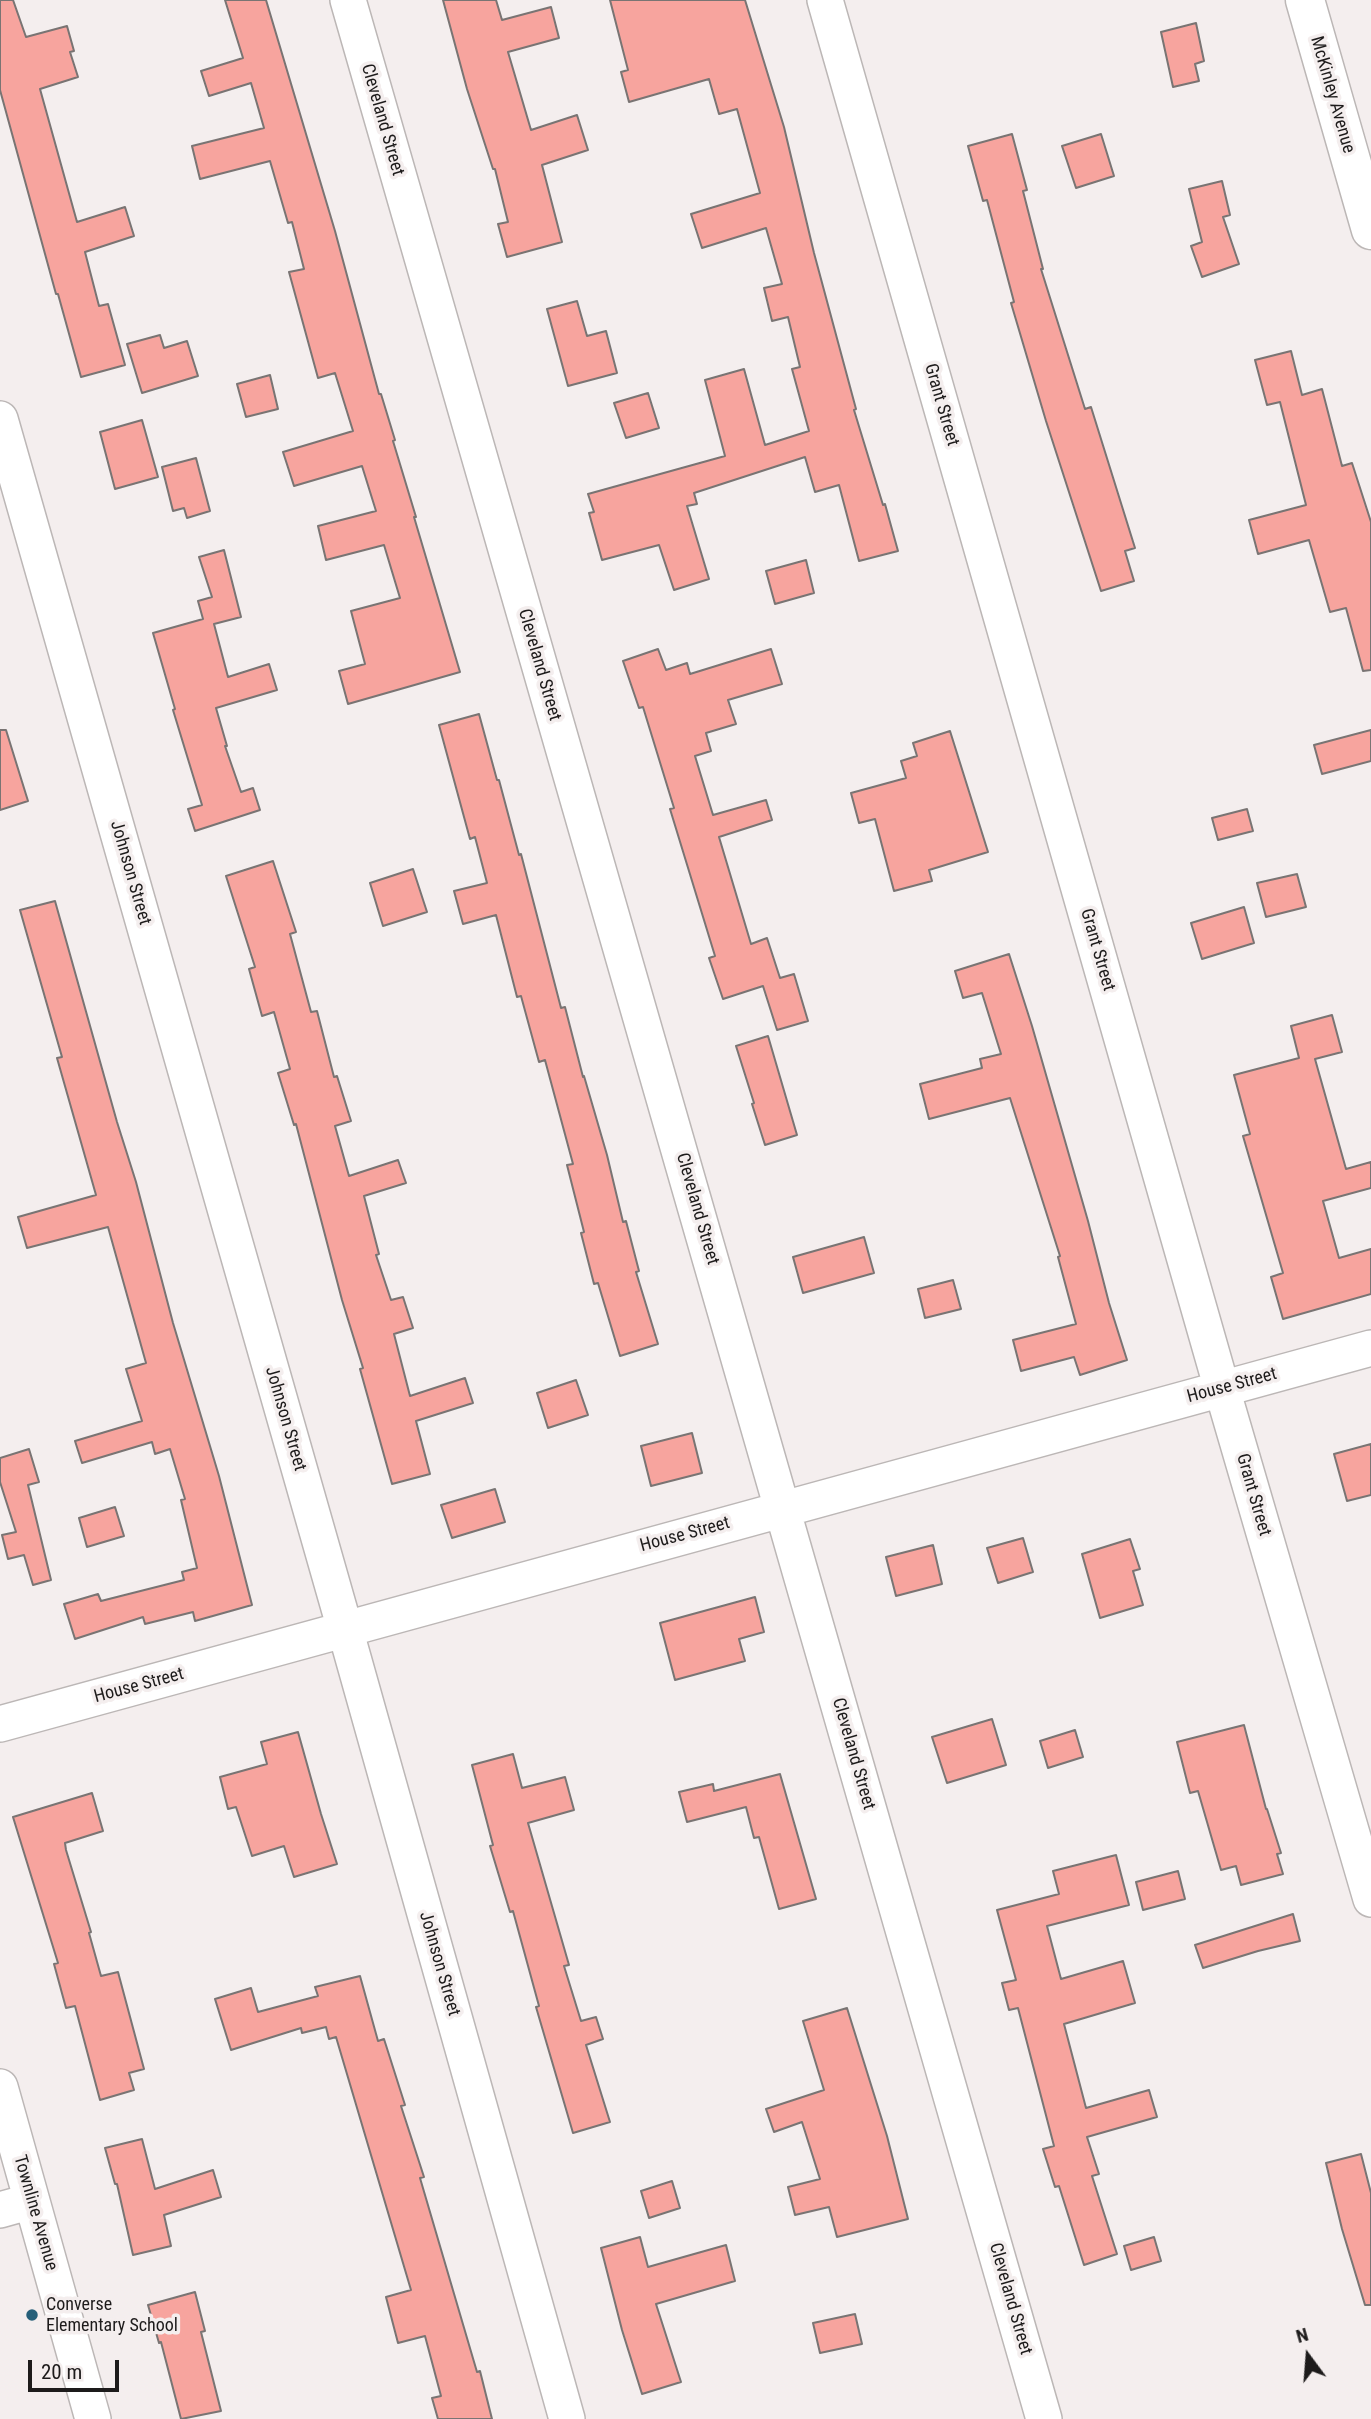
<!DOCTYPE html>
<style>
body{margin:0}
#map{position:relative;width:1371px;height:2419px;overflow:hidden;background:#f4eeee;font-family:"Roboto Condensed",sans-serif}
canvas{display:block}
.north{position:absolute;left:1273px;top:2321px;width:70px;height:70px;-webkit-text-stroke:5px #f4eeee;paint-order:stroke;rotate:344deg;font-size:19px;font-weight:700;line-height:28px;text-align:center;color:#1d1b1b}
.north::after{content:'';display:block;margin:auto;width:24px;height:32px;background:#1d1b1b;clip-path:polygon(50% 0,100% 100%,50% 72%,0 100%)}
.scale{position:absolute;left:28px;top:2360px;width:91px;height:32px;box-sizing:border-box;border:4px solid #1d1b1b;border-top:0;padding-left:9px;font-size:21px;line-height:24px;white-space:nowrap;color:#1d1b1b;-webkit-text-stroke:5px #f4eeee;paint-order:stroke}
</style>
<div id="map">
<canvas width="1371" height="2419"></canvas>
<div class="north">N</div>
<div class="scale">20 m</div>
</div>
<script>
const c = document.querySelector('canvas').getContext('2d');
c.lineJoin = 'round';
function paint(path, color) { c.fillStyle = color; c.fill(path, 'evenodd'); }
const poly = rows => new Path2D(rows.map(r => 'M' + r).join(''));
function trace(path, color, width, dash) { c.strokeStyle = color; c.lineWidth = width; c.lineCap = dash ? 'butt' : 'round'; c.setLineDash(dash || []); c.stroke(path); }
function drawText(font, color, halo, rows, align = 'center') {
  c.font = font + ' "Roboto Condensed",sans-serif'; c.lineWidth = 7; c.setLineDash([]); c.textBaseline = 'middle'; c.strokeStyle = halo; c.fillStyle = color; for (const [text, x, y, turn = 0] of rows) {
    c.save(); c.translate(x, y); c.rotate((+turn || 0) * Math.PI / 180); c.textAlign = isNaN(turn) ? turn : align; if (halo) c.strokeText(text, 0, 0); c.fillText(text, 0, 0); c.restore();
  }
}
const building = poly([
 [0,0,13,0,26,37,67,26,74,51,70,52,78,77,40,89,77,222,125,207,134,236,85,252,99,306,108,304,125,365,81,377,58,294,56,294,0,90,0,0],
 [225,0,266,0,335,231,379,394,381,394,395,440,393,441,416,517,414,517,460,672,348,704,339,671,365,664,351,611,400,598,384,545,326,560,318,526,376,511,362,466,294,486,283,452,353,431,335,373,318,378,289,272,304,269,292,222,288,223,270,161,200,179,192,146,264,128,251,83,209,96,201,71,243,58,225,0],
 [443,0,496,0,502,20,551,7,559,38,508,52,531,130,577,115,588,150,542,165,562,242,507,257,498,224,508,222,495,169,493,169,467,89,443,0],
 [610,0,745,0,784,127,814,253,856,409,854,410,883,505,885,504,898,551,859,561,839,485,815,492,805,457,694,493,697,504,687,506,709,579,674,590,659,545,602,560,589,513,594,512,588,494,725,456,705,380,744,369,765,445,809,431,792,369,800,367,788,317,772,321,764,288,782,284,766,228,702,248,691,214,760,193,737,109,719,114,709,79,629,102,621,72,628,70,610,0],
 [1196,23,1204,61,1195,64,1199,81,1173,87,1161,32,1196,23],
 [1012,134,1027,190,1023,191,1043,269,1041,269,1085,409,1091,407,1135,548,1125,551,1134,581,1101,591,1046,421,1011,303,1014,302,987,200,983,201,968,146,1012,134],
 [1101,134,1114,176,1076,188,1062,146,1101,134],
 [1222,181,1230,215,1223,217,1239,264,1202,277,1191,246,1202,242,1189,189,1222,181],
 [577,301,587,336,606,331,617,373,568,386,547,309,577,301],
 [160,335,164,348,187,341,198,376,142,393,127,344,160,335],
 [1291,351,1302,395,1322,389,1342,466,1352,463,1371,522,1371,670,1363,671,1346,608,1330,612,1309,540,1258,554,1249,520,1306,505,1280,402,1267,405,1255,360,1291,351],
 [270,375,278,409,246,417,237,384,270,375],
 [648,393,659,428,626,438,614,403,648,393],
 [142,420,158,477,115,489,100,432,142,420],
 [196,458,210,511,187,518,184,508,173,511,162,467,196,458],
 [224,550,241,617,214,624,228,677,269,664,277,690,216,708,227,746,225,746,241,792,253,788,260,810,195,831,188,809,202,805,173,710,175,709,153,633,203,619,198,601,212,597,199,557,224,550],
 [806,560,814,593,775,604,766,571,806,560],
 [658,649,666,670,687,663,690,674,771,649,782,684,728,700,736,724,706,733,711,751,695,756,713,815,766,800,772,820,719,837,751,944,767,938,780,978,794,974,808,1021,777,1030,763,986,723,999,709,958,715,956,670,809,674,808,643,707,639,708,623,661,658,649],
 [479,714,497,780,499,780,519,855,521,854,561,1008,565,1007,583,1077,584,1076,607,1155,623,1222,626,1221,639,1271,636,1272,658,1344,620,1356,598,1283,594,1284,581,1233,584,1232,567,1165,573,1164,545,1060,539,1062,521,996,517,997,496,915,463,924,454,891,487,883,475,837,470,839,439,725,479,714],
 [0,730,6,730,28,801,0,810,0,730],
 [1371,730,1371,761,1322,774,1314,745,1371,730],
 [950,731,988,852,929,870,932,881,894,891,875,819,859,823,851,793,906,778,901,761,917,756,913,743,950,731],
 [1247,809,1253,831,1218,840,1212,818,1247,809],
 [273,861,296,932,290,934,311,1012,317,1011,334,1077,337,1076,351,1121,335,1126,349,1176,398,1160,406,1183,364,1196,379,1254,376,1255,391,1300,403,1297,413,1328,394,1334,410,1396,465,1378,473,1403,416,1421,430,1474,392,1484,360,1369,363,1368,342,1300,296,1124,294,1125,278,1073,290,1069,274,1012,262,1016,249,969,255,967,226,876,273,861],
 [413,869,427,912,383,926,370,883,413,869],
 [1297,874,1306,907,1266,917,1257,883,1297,874],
 [55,901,117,1122,136,1182,173,1323,219,1476,252,1605,195,1621,193,1612,145,1624,143,1617,75,1639,64,1604,98,1594,101,1601,184,1580,182,1572,197,1568,181,1500,185,1499,170,1449,155,1454,152,1442,82,1463,75,1441,142,1421,126,1369,146,1363,108,1227,27,1248,18,1217,96,1195,57,1058,62,1057,20,910,55,901],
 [1244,907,1254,943,1202,959,1191,923,1244,907],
 [1009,954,1032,1026,1088,1221,1109,1303,1127,1360,1080,1375,1074,1357,1021,1371,1013,1340,1076,1324,1058,1257,1060,1256,1010,1098,929,1119,920,1084,982,1068,980,1059,1001,1054,982,993,963,998,955,971,1009,954],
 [1332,1015,1342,1052,1315,1059,1346,1169,1371,1162,1371,1188,1323,1201,1339,1258,1371,1249,1371,1294,1283,1319,1271,1277,1283,1273,1243,1136,1250,1134,1234,1075,1299,1058,1291,1026,1332,1015],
 [768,1036,797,1135,765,1145,752,1104,754,1103,736,1046,768,1036],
 [864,1237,874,1273,803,1293,793,1257,864,1237],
 [953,1280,961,1309,925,1318,918,1289,953,1280],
 [576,1380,588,1415,548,1428,537,1393,576,1380],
 [692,1433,702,1473,651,1486,641,1446,692,1433],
 [1371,1444,1371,1495,1347,1501,1334,1454,1371,1444],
 [29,1449,39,1482,28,1485,51,1580,33,1585,24,1555,8,1559,2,1535,16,1532,0,1482,0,1458,29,1449],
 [495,1489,505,1522,452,1538,441,1505,495,1489],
 [115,1507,124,1536,87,1547,79,1518,115,1507],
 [1023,1538,1033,1572,998,1583,987,1548,1023,1538],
 [1130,1539,1140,1569,1133,1571,1143,1605,1100,1618,1082,1554,1130,1539],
 [933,1545,942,1584,896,1596,886,1557,933,1545],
 [755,1597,764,1632,739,1639,745,1661,675,1680,660,1623,755,1597],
 [992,1719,1006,1765,947,1783,932,1737,992,1719],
 [1244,1725,1266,1809,1267,1809,1281,1853,1277,1854,1283,1874,1241,1885,1236,1866,1221,1870,1198,1791,1190,1793,1177,1742,1244,1725],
 [1075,1730,1083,1757,1048,1768,1040,1741,1075,1730],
 [298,1732,321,1814,337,1864,294,1877,284,1846,252,1856,236,1807,228,1809,220,1777,267,1764,261,1742,298,1732],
 [513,1754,522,1788,565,1777,574,1810,528,1823,569,1965,564,1966,581,2021,596,2017,603,2039,586,2045,610,2122,573,2133,536,2007,539,2006,513,1911,510,1912,490,1846,493,1845,472,1765,513,1754],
 [780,1774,816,1899,779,1909,759,1837,754,1838,746,1807,687,1822,679,1792,713,1784,714,1791,780,1774],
 [92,1793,103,1831,65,1843,66,1850,91,1932,89,1933,101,1976,118,1972,144,2069,129,2073,134,2090,100,2100,75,2006,66,2008,54,1964,58,1963,13,1817,92,1793],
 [1116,1855,1129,1905,1047,1926,1061,1979,1123,1961,1135,2003,1064,2024,1086,2108,1149,2090,1157,2117,1087,2137,1099,2174,1092,2176,1117,2254,1084,2265,1059,2186,1055,2187,1043,2149,1054,2146,1018,2008,1009,2010,1002,1983,1016,1980,997,1910,1059,1894,1053,1871,1116,1855],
 [1178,1871,1185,1899,1143,1910,1136,1882,1178,1871],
 [1293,1914,1300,1941,1258,1951,1203,1968,1195,1945,1293,1914],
 [360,1976,378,2041,384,2039,405,2105,401,2106,424,2177,420,2178,477,2372,480,2371,492,2419,438,2419,432,2398,441,2396,425,2336,398,2343,386,2297,411,2290,336,2037,329,2039,326,2027,302,2033,301,2028,231,2050,215,1999,251,1988,258,2012,318,1996,315,1987,360,1976],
 [847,2008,887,2136,908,2219,837,2237,829,2207,795,2215,788,2187,820,2179,802,2122,774,2132,766,2109,824,2090,803,2021,847,2008],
 [142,2139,155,2189,213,2170,221,2197,164,2215,171,2246,133,2255,117,2184,115,2184,105,2148,142,2139],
 [1361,2154,1371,2193,1371,2305,1365,2305,1342,2229,1326,2163,1361,2154],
 [672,2181,680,2208,649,2218,641,2191,672,2181],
 [640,2237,648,2267,726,2245,735,2281,656,2304,681,2382,642,2394,622,2330,601,2248,640,2237],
 [1154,2237,1161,2261,1131,2270,1124,2246,1154,2237],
 [195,2292,205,2331,201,2332,221,2411,181,2419,161,2342,159,2343,148,2305,195,2292],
 [855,2314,862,2344,820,2353,813,2323,855,2314]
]);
const street = poly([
 [348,0,1044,2419],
 [825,0,1222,1389,1371,1899],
 [0,419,345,1629,567,2419],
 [0,1724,1371,1348],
 [0,2087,93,2419],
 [0,2210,32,2201]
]);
const secondary = poly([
 [1305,0,1371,230]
]);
const markers = [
 [32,2315,7,"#265f79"]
];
const streetNames = [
 ["McKinley Avenue",1332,95,74],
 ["Cleveland Street",382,120,74],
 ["Grant Street",941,405,74],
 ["Cleveland Street",539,665,74],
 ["Johnson Street",130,873,74],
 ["Grant Street",1097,950,74],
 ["Cleveland Street",697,1209,74],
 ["House Street",1232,1386,-15],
 ["Johnson Street",285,1419,74],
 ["Grant Street",1253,1495,74],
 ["House Street",685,1535,-15],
 ["House Street",139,1686,-15],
 ["Cleveland Street",853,1754,74],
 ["Johnson Street",439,1964,74],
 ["Townline Avenue",35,2213,74],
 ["Cleveland Street",1010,2299,74]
];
const poiNames = [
 ["Converse",46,2305],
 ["Elementary School",46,2326]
];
paint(building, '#f7a49e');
trace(building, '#797473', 2);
trace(street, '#bcb7b6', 38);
trace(secondary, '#bcb7b6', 41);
trace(street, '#fff', 35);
trace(secondary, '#fff', 38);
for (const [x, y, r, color] of markers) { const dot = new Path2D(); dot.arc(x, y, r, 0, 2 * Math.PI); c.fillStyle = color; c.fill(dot); trace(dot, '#f4eeee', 2.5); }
drawText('18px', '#1d1b1b', '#f4eeee', streetNames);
drawText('18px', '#1d1b1b', '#f4eeee', poiNames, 'left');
</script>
